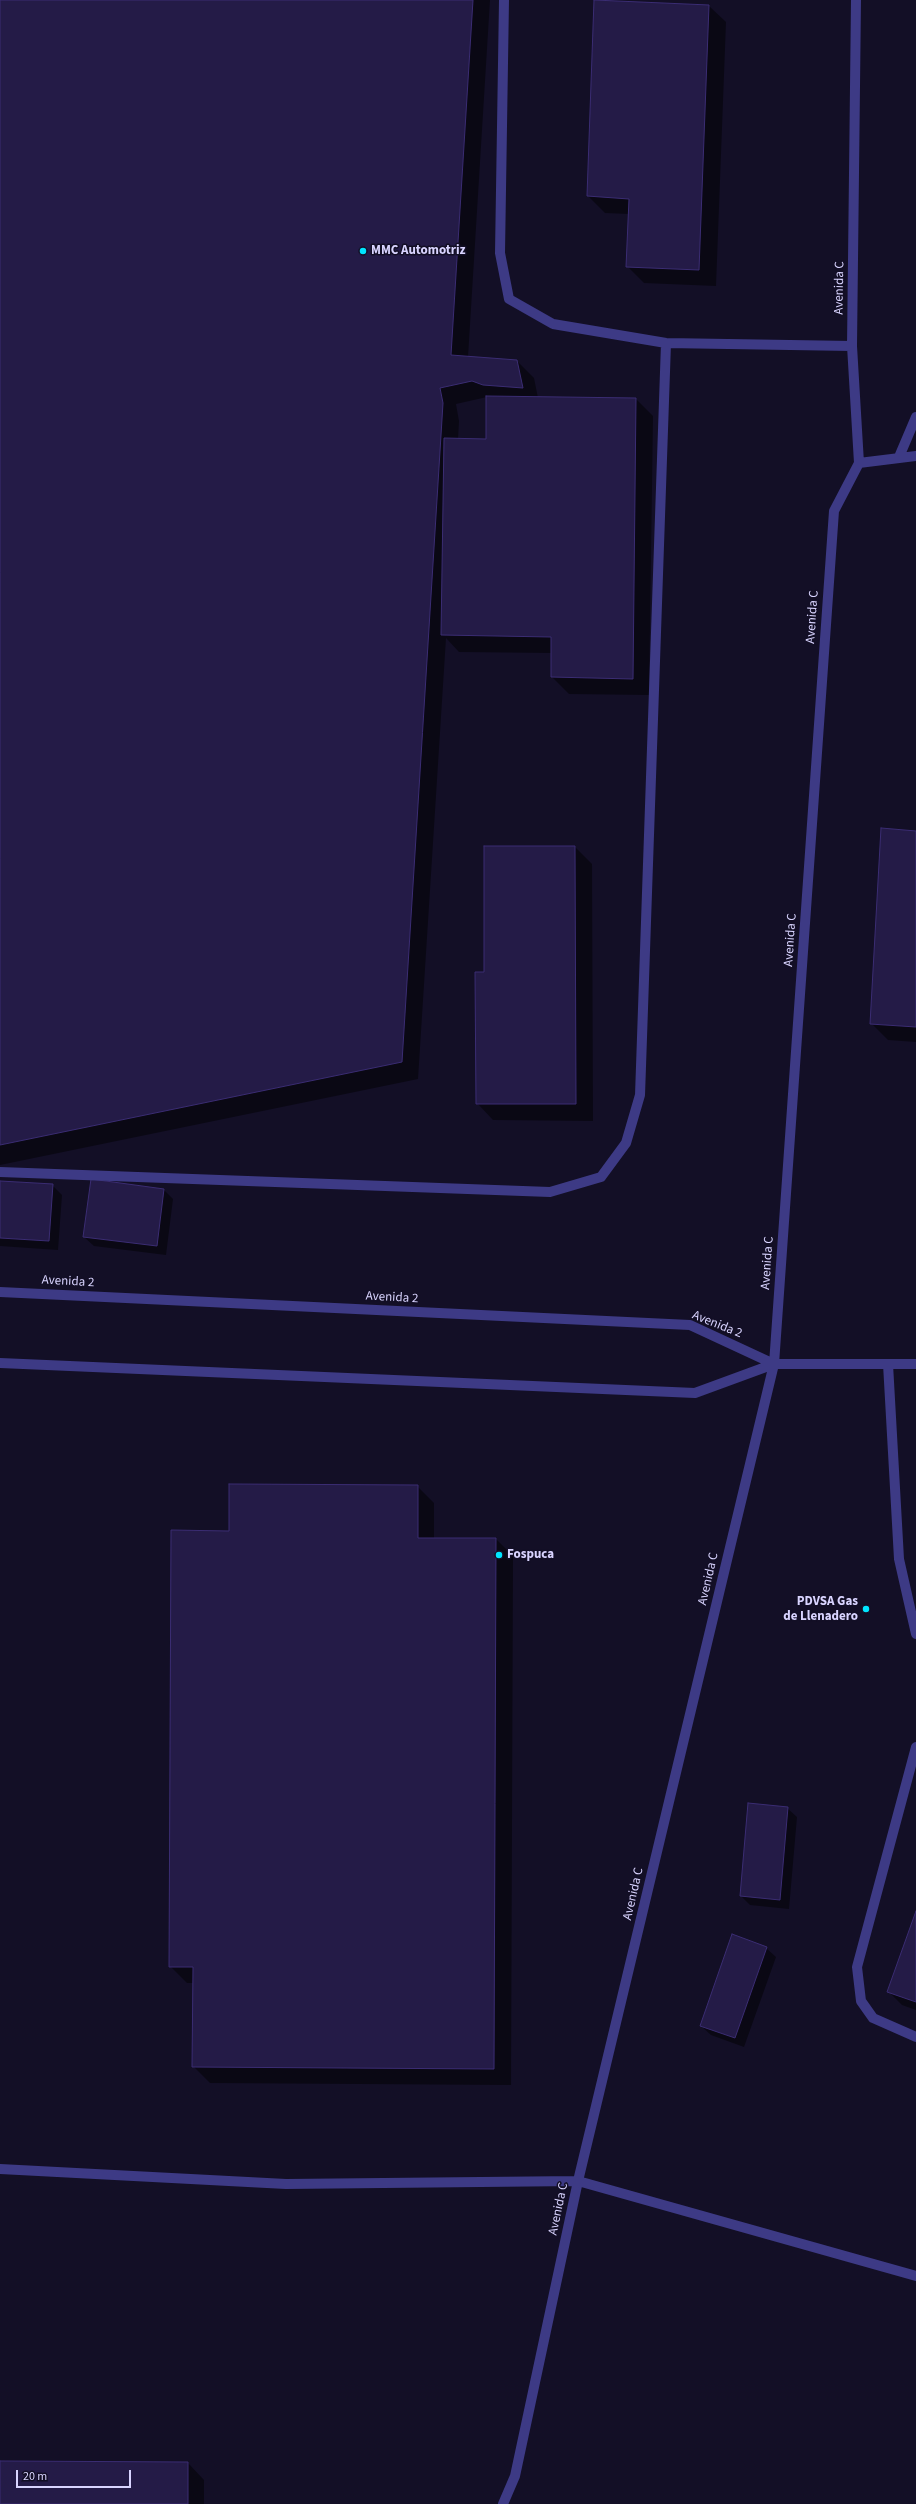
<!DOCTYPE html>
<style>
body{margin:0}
#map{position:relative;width:916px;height:2504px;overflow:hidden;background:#130f26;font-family:"Source Sans 3",sans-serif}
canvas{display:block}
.scale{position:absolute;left:16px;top:2470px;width:115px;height:18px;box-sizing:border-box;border:2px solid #d9d4ff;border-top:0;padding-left:5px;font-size:12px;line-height:14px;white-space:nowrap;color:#d9d4ff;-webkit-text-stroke:3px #130f26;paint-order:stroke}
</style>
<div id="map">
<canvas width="916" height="2504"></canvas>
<div class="scale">20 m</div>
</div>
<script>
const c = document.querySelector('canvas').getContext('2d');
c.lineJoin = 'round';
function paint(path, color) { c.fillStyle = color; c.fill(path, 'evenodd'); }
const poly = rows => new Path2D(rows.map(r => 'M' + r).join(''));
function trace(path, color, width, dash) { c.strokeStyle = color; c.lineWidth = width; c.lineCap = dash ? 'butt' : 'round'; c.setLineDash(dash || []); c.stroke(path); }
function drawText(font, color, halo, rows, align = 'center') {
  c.font = font + ' "Source Sans 3",sans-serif'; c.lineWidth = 3; c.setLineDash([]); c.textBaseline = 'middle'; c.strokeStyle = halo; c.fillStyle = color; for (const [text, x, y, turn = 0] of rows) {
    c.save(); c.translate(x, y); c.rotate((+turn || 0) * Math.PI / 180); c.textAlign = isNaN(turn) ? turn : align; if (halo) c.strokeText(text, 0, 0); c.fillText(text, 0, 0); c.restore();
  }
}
const shadow = poly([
 [0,0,490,0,468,357,517,361,534,378,538,398,636,399,653,416,649,695,569,694,552,677,552,653,459,652,446,638,418,1079,0,1165],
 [487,397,487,440,458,439,459,421,456,404],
 [709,6,726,22,716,286,644,283,627,266,629,214,605,213,588,196],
 [916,832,916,1042,888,1040,871,1023],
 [485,847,575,847,592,864,593,1121,493,1120,477,1103,485,973],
 [0,1182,52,1185,62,1195,58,1250,0,1246],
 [164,1190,173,1199,166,1255,94,1246,84,1237],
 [417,1486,434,1503,434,1539,496,1539,513,1556,511,2085,210,2083,193,2066,193,1983,187,1983,170,1966,230,1532],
 [787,1808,797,1817,789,1909,750,1905,741,1896],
 [916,1913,916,2010,902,2005,889,1992],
 [766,1948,776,1957,744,2047,711,2035,701,2026],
 [0,2462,188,2463,204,2480,204,2504,0,2504]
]);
const building = poly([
 [0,0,473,0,451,355,517,360,523,388,483,385,472,381,440,388,443,403,402,1062,0,1145,0,0],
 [594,0,709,5,699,270,626,267,629,199,587,196,594,0],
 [486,396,636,398,633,679,551,677,551,637,441,635,444,438,486,439,486,396],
 [881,828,916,831,916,1027,870,1024,881,828],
 [484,846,575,846,576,1104,476,1104,475,972,484,972,484,846],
 [91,1179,164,1189,157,1246,83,1237,91,1179],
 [0,1181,53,1184,49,1241,0,1238,0,1181],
 [229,1484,418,1485,418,1538,496,1538,494,2069,192,2067,193,1967,169,1967,171,1530,229,1531,229,1484],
 [748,1803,788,1807,780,1900,740,1896,748,1803],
 [916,1911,916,2002,887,1992,916,1911],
 [732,1934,767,1947,735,2038,700,2026,732,1934],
 [0,2461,188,2462,188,2504,0,2504,0,2461]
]);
const minor = poly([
 [504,0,500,253,509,299,553,324,666,343,852,346],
 [899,457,916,417],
 [859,463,916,456],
 [0,1172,550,1192,601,1177,626,1143,640,1095,666,343],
 [0,1292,690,1325,774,1364],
 [0,1363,695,1393,774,1364,916,1364],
 [888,1364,899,1559,916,1634],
 [916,1747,857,1967,861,2001,873,2018,916,2037],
 [0,2169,286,2184,578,2181,916,2276],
 [503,2504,515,2476,578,2181,774,1364,834,511,859,463,852,346,856,0]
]);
const markers = [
 [363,251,4,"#00e5ff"],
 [499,1555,4,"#00e5ff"],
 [866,1609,4,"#00e5ff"]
];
const poiNames = [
 ["MMC Automotriz",371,251],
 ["Fospuca",507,1555],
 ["PDVSA Gas",858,1602,"right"],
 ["de Llenadero",858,1617,"right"]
];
const streetNames = [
 ["Avenida C",840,288,-89],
 ["Avenida C",813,617,-86],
 ["Avenida C",791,940,-86],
 ["Avenida C",768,1263,-86],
 ["Avenida 2",68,1282,3],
 ["Avenida 2",392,1298,3],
 ["Avenida 2",717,1325,22],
 ["Avenida C",709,1579,-77],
 ["Avenida C",634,1894,-77],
 ["Avenida C",559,2209,-78]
];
paint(shadow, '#0007');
paint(building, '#241b47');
trace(building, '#3b2d73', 1);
trace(minor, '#3d3a85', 10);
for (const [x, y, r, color] of markers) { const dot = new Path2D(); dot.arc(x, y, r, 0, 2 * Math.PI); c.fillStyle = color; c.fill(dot); trace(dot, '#130f26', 1.5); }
drawText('bold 13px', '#d9d4ff', '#130f26', poiNames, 'left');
drawText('13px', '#d9d4ff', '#130f26', streetNames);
</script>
